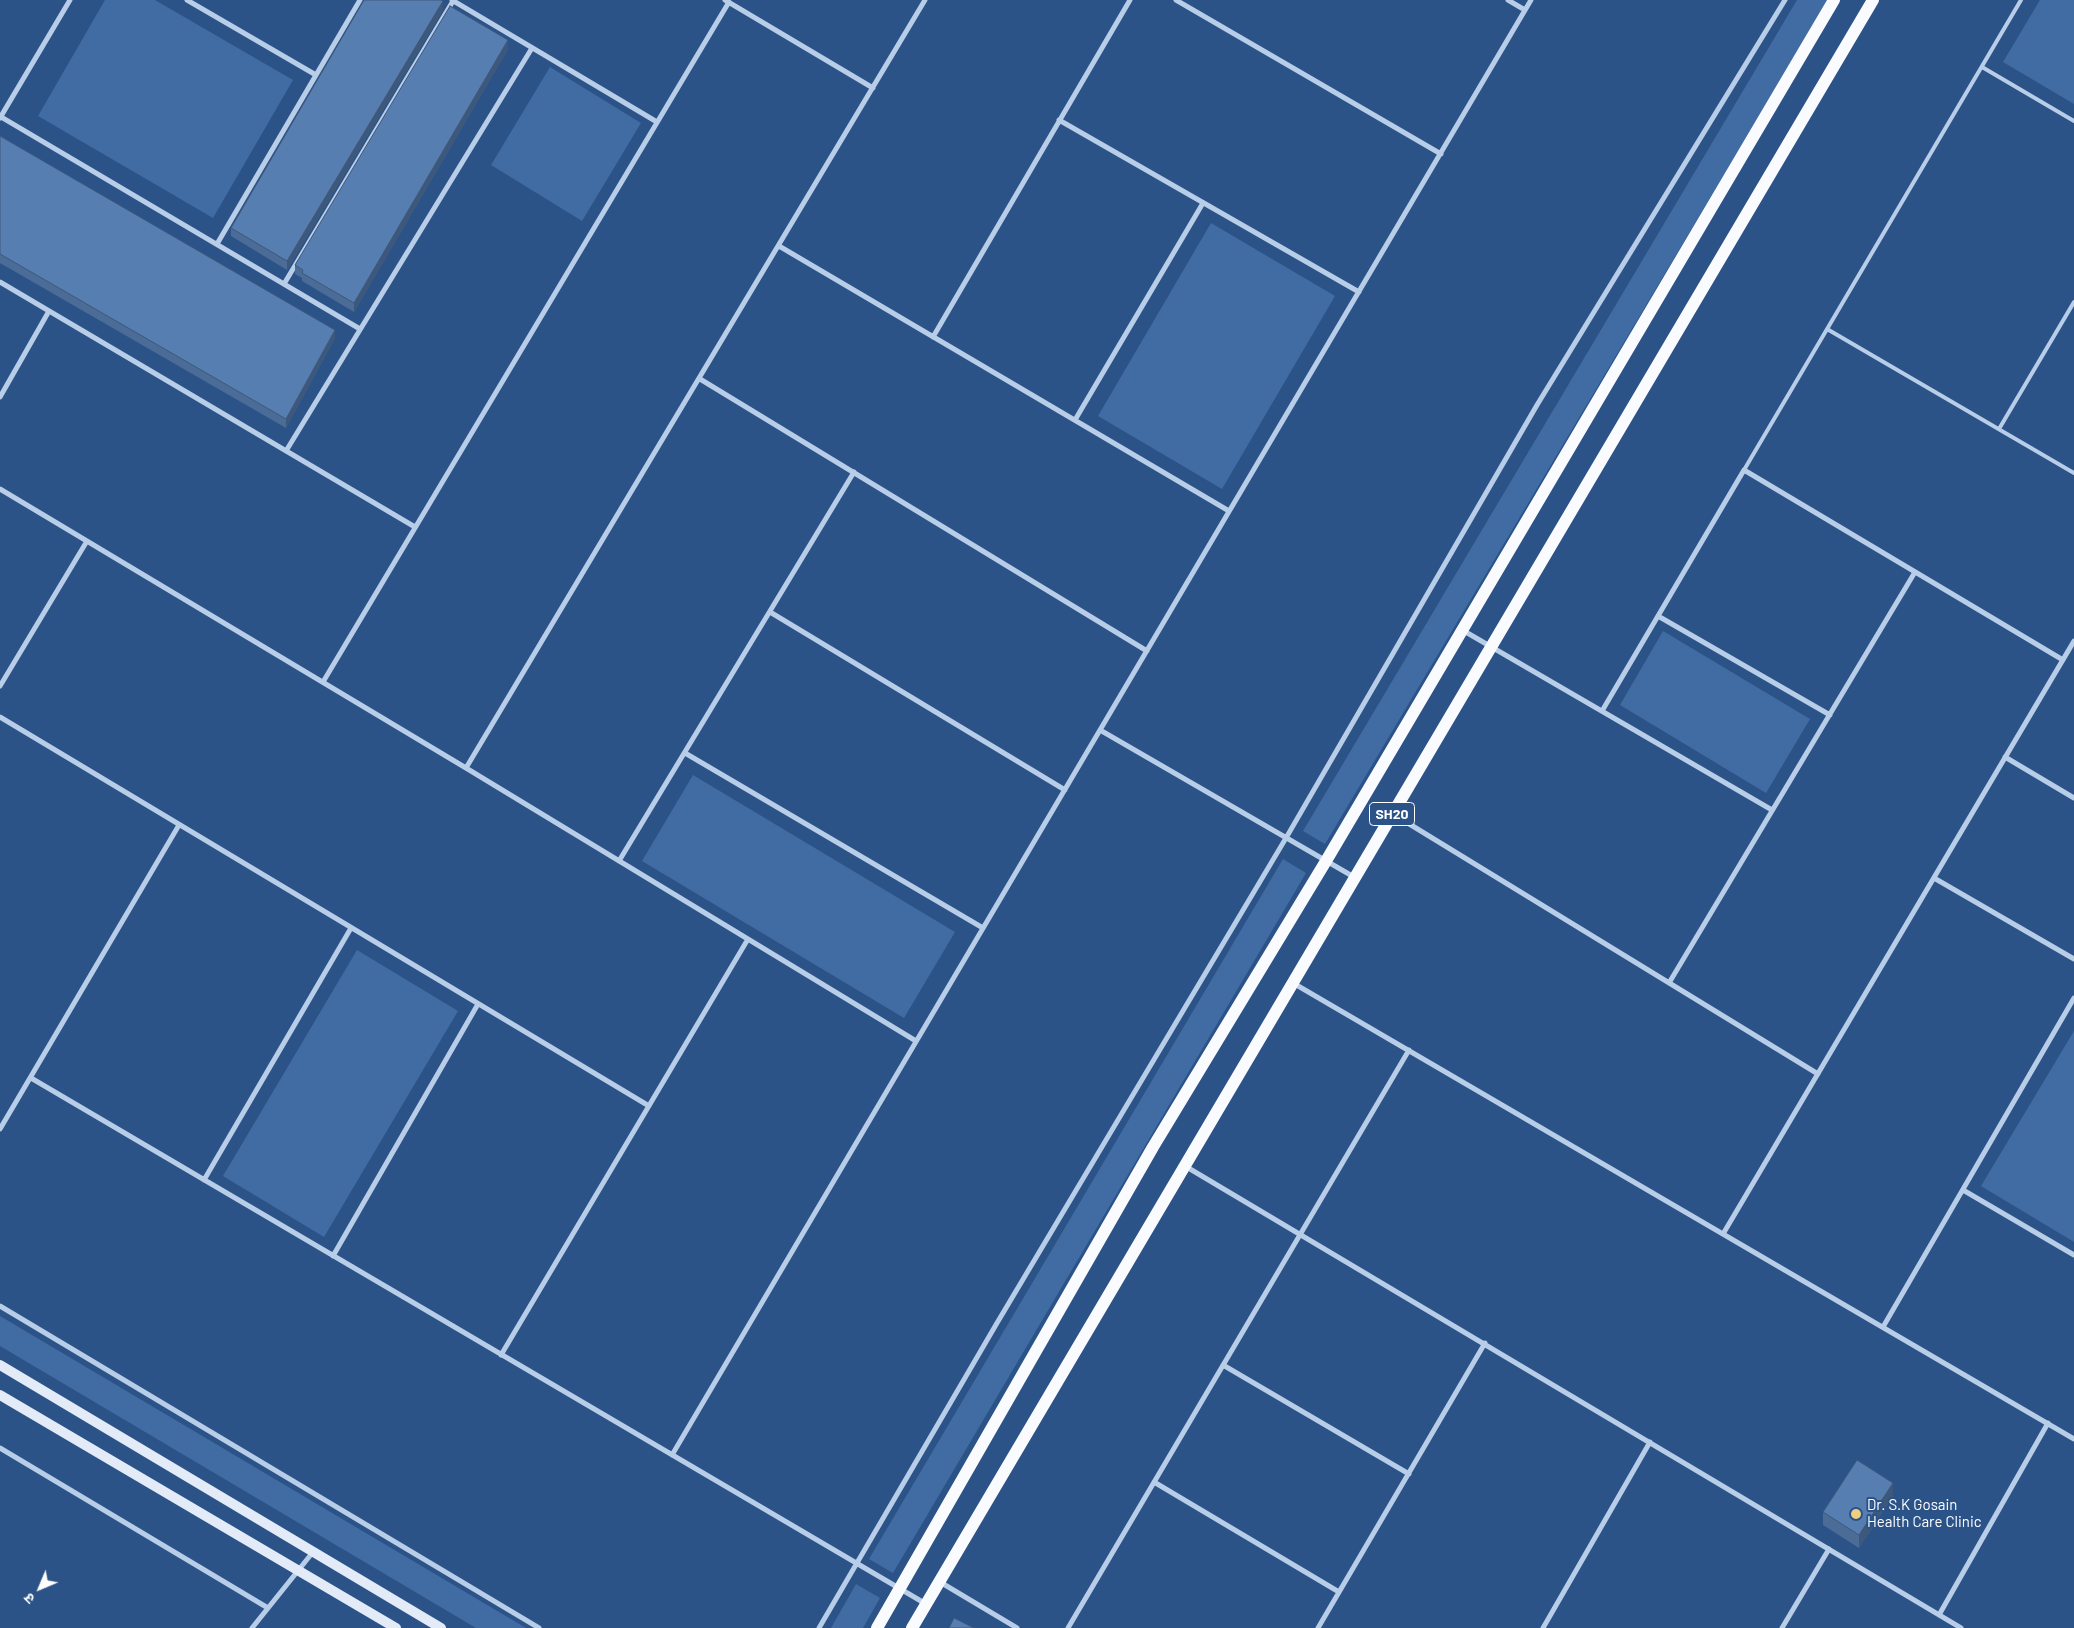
<!DOCTYPE html>
<meta charset="utf-8">
<style>
body{margin:0}
#map{position:relative;width:2074px;height:1628px;overflow:hidden;background:#2b5388;font-family:Barlow,"Noto Sans Devanagari",sans-serif}
canvas{display:block}
.north{position:absolute;left:15px;top:1563px;width:50px;height:50px;-webkit-text-stroke:4px #2b5388;paint-order:stroke;rotate:225deg;font-size:14px;font-weight:700;line-height:20px;text-align:center;color:#fff}
.north::after{content:'';display:block;margin:auto;width:18px;height:22px;background:#fff;clip-path:polygon(50% 0,100% 100%,50% 72%,0 100%)}
</style>
<div id="map">
<canvas width="2074" height="1628"></canvas>
<div class="north">उ</div>
</div>
<script>
const c = document.querySelector('canvas').getContext('2d');
c.lineJoin = 'round';
function paint(path, color) { c.fillStyle = color; c.fill(path, 'evenodd'); }
const poly = rows => new Path2D(rows.map(r => 'M' + r).join(''));
function trace(path, color, width, dash) { c.strokeStyle = color; c.lineWidth = width; c.lineCap = dash ? 'butt' : 'round'; c.setLineDash(dash || []); c.stroke(path); }
function drawText(font, color, halo, rows, align = 'center') {
  c.font = font + ' Barlow,sans-serif'; c.lineWidth = 4; c.setLineDash([]); c.textBaseline = 'middle'; c.strokeStyle = halo; c.fillStyle = color; for (const [text, x, y, turn = 0] of rows) {
    c.save(); c.translate(x, y); c.rotate((+turn || 0) * Math.PI / 180); c.textAlign = isNaN(turn) ? turn : align; if (halo) c.strokeText(text, 0, 0); c.fillText(text, 0, 0); c.restore();
  }
}
const green = poly([
 [105,0,155,0,293,80,213,218,38,116],
 [1797,0,1828,0,1325,844,1303,831],
 [2040,0,2074,0,2074,104,2003,62],
 [550,67,641,123,582,221,491,165],
 [1211,223,1335,296,1222,489,1098,416],
 [1663,631,1810,719,1766,793,1620,705],
 [693,775,955,932,904,1018,642,861],
 [1283,859,1306,873,893,1573,869,1559],
 [357,950,458,1011,324,1237,223,1176],
 [2074,1031,2074,1242,1981,1186],
 [0,1316,526,1628,476,1628,0,1346],
 [856,1584,880,1598,863,1628,831,1628]
]);
const lane = poly([
 [1982,67,2074,121],
 [1827,329,2074,473],
 [1999,429,2074,302],
 [1744,470,2021,0]
]);
const street = poly([
 [187,0,316,75],
 [452,0,657,122],
 [725,0,873,88],
 [1176,0,1441,154],
 [1508,0,1525,10],
 [1,117,360,329],
 [0,118,70,0],
 [1059,120,1359,292],
 [217,244,360,0],
 [779,246,1229,511],
 [0,282,415,527],
 [284,284,453,1],
 [933,337,1130,0],
 [700,379,1147,651],
 [0,397,49,311],
 [1075,420,1203,203],
 [286,451,532,48],
 [0,489,466,768,916,1041],
 [770,612,1065,790],
 [1658,616,1830,715],
 [1464,631,1772,810],
 [323,682,729,2],
 [0,686,87,541],
 [1602,711,1744,470,2063,660],
 [0,717,649,1106],
 [1100,730,1354,877],
 [685,753,983,928],
 [2005,757,2074,798],
 [466,768,925,0],
 [1393,814,1818,1074],
 [619,861,854,472],
 [1934,878,2074,959],
 [1293,983,2074,1439],
 [1669,983,1915,572],
 [31,1078,926,1604],
 [0,1129,179,825],
 [1185,1166,1961,1628],
 [204,1180,351,928],
 [1963,1190,2074,1255],
 [1723,1234,2074,641],
 [333,1256,478,1004],
 [0,1306,539,1628],
 [1883,1327,2074,998],
 [501,1355,748,939],
 [1223,1365,1409,1474],
 [0,1448,268,1608],
 [672,1455,1531,0],
 [1154,1482,1339,1592],
 [940,1582,1017,1628],
 [1939,1615,2048,1423],
 [252,1628,313,1552],
 [819,1628,997,1323,1286,838,1537,405,1785,0],
 [1068,1628,1409,1050],
 [1318,1628,1485,1343],
 [1543,1628,1650,1442],
 [1782,1628,1829,1549]
]);
const secondary = poly([
 [0,1365,441,1628],
 [0,1395,396,1628]
]);
const primary = poly([
 [877,1628,1153,1147,1326,861,1834,0],
 [912,1628,1873,0]
]);
const wall = poly([
 [443,10,287,270,231,236,231,228],
 [508,49,354,312,302,281,302,278,295,274,295,265],
 [0,136,335,338,286,428,0,263],
 [1893,1496,1859,1548,1823,1525,1823,1512]
]);
const shadedWall = poly([
 [443,1,443,10,287,270,287,261],
 [508,40,508,49,354,312,354,303],
 [335,330,335,338,286,428,286,419],
 [1893,1483,1893,1496,1859,1548,1859,1535]
]);
const building = poly([
 [364,0,441,0,443,1,287,261,231,228,364,0],
 [450,6,508,40,354,303,302,273,303,270,295,265,450,6],
 [0,136,335,330,286,419,0,254,0,136],
 [1857,1460,1893,1483,1859,1535,1823,1512,1857,1460],
 [954,1618,974,1628,949,1628,954,1618]
]);
const markers = [
 [1856,1514,6,"#edcf81"]
];
const shields = [
 [1392,814,45]
];
const shieldNames = [
 ["SH20",1392,814]
];
const poiNames = [
 ["Dr. S.K Gosain",1867,1505],
 ["Health Care Clinic",1867,1522]
];
paint(green, '#406ca3');
trace(lane, '#b8cde8', 4);
trace(street, '#b8cde8', 5);
trace(secondary, '#e2ebf7', 10);
trace(primary, '#fafbfe', 12);
paint(wall, '#4b6c97');
paint(shadedWall, '#3d587b');
paint(building, '#577eb0');
trace(building, '#3d587b', 1);
for (const [x, y, r, color] of markers) { const dot = new Path2D(); dot.arc(x, y, r, 0, 2 * Math.PI); c.fillStyle = color; c.fill(dot); trace(dot, '#2b5388', 2); }
for (const [x, y, w] of shields) { const box = new Path2D(); box.roundRect(x - w / 2, y - 11.5, w, 23, 4); c.fillStyle = '#2b5388'; c.fill(box); trace(box, '#fff', 1); }
drawText('bold 14px', '#fff', null, shieldNames);
drawText('15px', '#fff', '#2b5388', poiNames, 'left');
</script>
